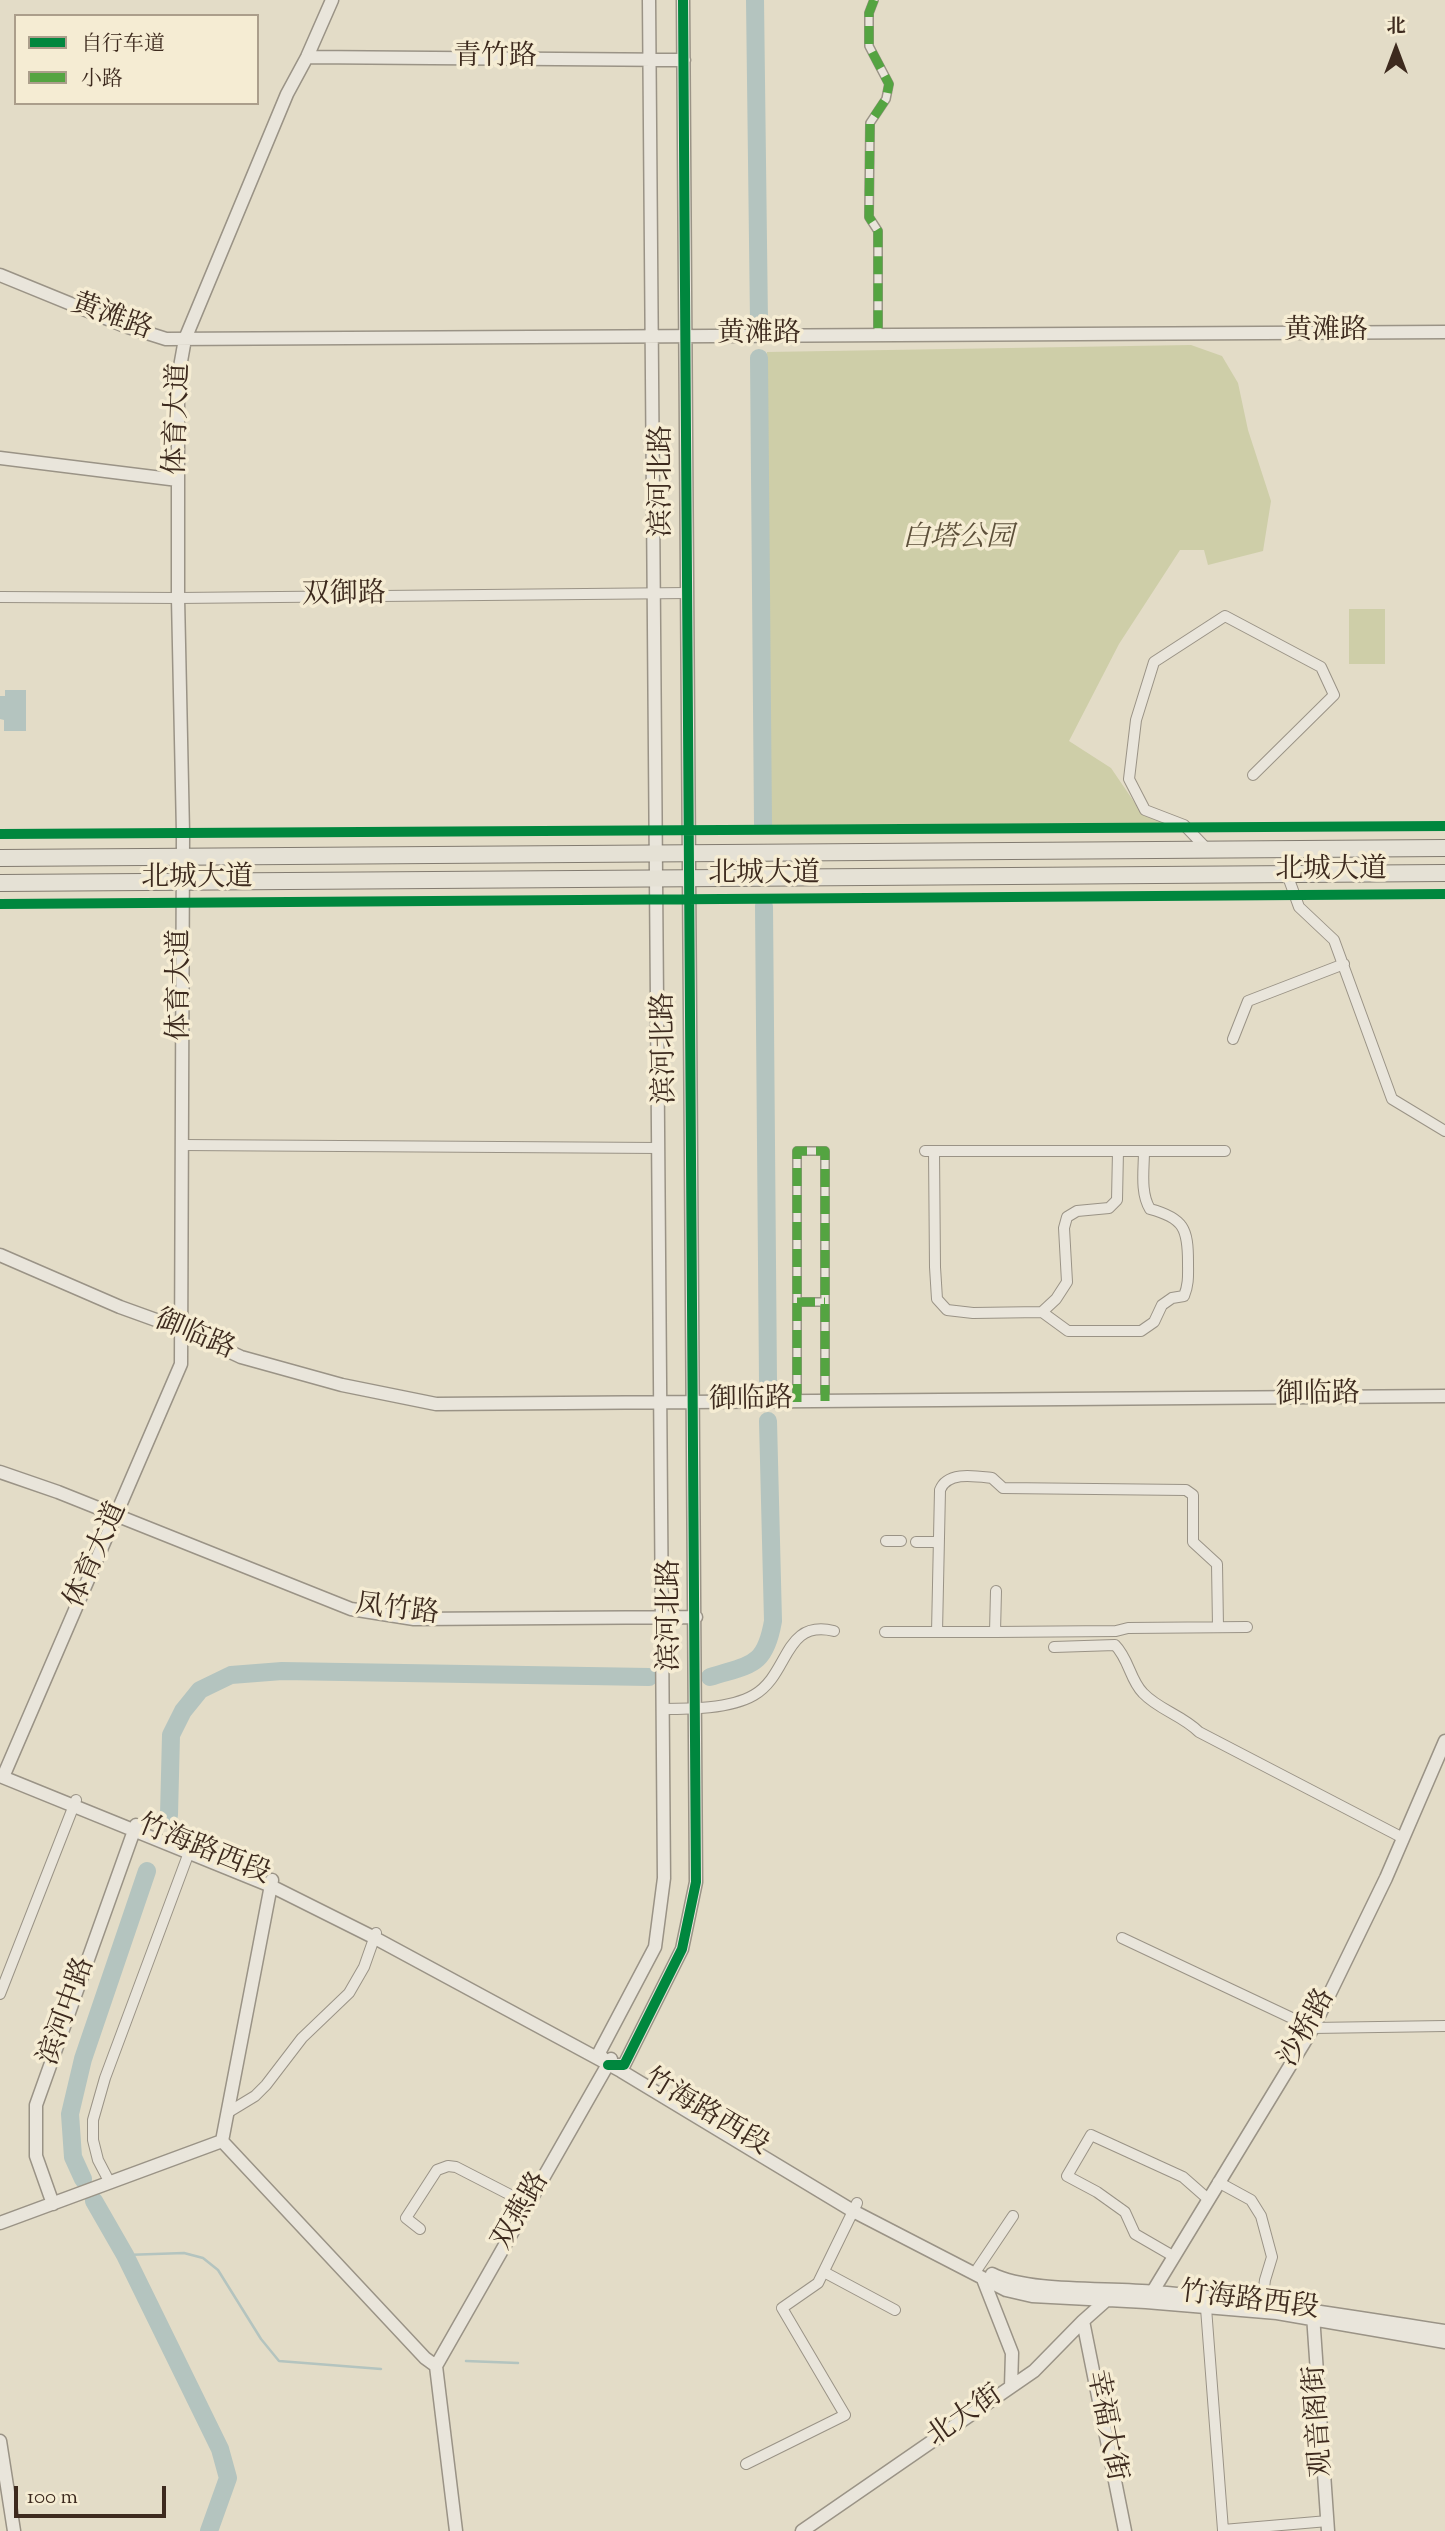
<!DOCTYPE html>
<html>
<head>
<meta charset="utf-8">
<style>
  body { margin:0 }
  #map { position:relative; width:1445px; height:2531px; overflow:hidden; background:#e3dcc7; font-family:"Sorts Mill Goudy","Noto Serif SC",serif }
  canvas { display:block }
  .legend { position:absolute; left:14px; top:14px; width:245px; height:91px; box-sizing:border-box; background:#f5ecd3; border:2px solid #ab9e8b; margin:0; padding:9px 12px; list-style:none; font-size:21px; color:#3d2a1e }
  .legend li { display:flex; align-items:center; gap:14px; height:35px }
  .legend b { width:35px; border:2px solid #ab9e8b }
  .north { position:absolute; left:1361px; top:14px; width:70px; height:70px; -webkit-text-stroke:5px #f5ecd3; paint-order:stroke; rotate:0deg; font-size:19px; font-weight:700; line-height:28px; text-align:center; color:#3d2a1e }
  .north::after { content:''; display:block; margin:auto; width:24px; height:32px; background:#3d2a1e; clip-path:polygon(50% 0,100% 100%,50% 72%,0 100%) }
  .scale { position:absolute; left:14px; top:2486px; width:152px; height:32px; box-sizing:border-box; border:4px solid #3d2a1e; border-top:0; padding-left:9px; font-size:21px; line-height:24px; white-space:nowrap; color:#3d2a1e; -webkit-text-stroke:5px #f5ecd3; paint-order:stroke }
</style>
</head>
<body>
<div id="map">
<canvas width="1445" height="2531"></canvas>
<ul class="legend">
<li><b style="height:9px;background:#00873e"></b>自行车道</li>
<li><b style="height:9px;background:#54a441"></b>小路</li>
</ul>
<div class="north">北</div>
<div class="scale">100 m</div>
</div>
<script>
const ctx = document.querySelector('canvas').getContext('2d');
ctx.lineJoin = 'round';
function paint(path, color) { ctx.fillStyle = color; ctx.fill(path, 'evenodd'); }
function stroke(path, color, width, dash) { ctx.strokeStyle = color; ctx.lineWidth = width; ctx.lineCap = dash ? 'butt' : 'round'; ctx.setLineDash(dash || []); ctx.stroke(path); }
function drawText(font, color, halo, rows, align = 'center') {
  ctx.font = font + ' "Sorts Mill Goudy","Noto Serif SC",serif'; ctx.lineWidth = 7; ctx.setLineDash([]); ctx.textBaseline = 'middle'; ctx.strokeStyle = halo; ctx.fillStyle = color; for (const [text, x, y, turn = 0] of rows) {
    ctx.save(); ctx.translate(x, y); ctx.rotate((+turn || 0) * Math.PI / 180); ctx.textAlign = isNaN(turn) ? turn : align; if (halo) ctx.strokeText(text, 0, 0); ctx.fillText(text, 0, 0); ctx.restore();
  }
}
const green = new Path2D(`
  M 1191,345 L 1222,356 L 1238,383 L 1248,430 L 1271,501 L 1263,551 L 1208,565 L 1204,550 L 1180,550 L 1119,644 L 1069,741 L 1111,768 L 1139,809 L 1171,823 L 769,825 L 767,352 Z
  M 1349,609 L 1385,609 L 1385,664 L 1349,664 Z`);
const water = new Path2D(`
  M 5,690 L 26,690 L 26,731 L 4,731 L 4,720 L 0,719 L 0,696 L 5,696 Z`);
const stream = new Path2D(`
  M 125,2255 L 184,2253 L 203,2258 L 218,2270 L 261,2339 L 279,2361 L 381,2369
  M 466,2361 L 518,2363`);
const river = new Path2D(`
  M 755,0 L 759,322
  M 759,358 L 763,824
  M 764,906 L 768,1381
  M 710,1677 C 751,1664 765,1667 773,1621 L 768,1421
  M 169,1815 L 171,1735 L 183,1711 L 200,1690 L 231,1675 L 282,1671 L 649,1677
  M 83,2179 L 73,2157 L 70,2114 L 83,2059 L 147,1871
  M 94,2201 L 125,2255 L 220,2449 L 228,2478 L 209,2531`);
const pedestrian = new Path2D(`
  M 874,0 L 869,13 L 869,46 L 889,84 L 886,99 L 870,123 L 869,217 L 878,231 L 878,335
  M 797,1302 L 825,1302
  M 797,1402 L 797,1151 L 825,1151 L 825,1401`);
const minor = new Path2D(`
  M 0,597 L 178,598 L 687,593
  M 1207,849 L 1184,825 L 1145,810 L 1129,779 L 1136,720 L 1154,662 L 1225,616 L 1321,667 L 1334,695 L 1253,775
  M 1287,874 L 1299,907 L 1334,940 L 1392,1099 L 1445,1131
  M 1233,1039 L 1248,1001 L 1344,964
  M 183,1145 L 659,1148
  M 925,1151 L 1225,1151
  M 934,1151 L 935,1267 L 937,1299 L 947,1310 L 973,1313 L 1042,1312 L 1068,1331 L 1141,1331 L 1154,1322 L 1162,1305 L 1172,1298 L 1184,1296 C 1189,1284 1188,1274 1188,1262 C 1188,1229 1184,1218 1150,1209 C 1140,1193 1144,1169 1144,1151
  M 1042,1312 L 1056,1299 L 1067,1282 L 1064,1228 L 1067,1217 L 1077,1211 L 1109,1208 L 1117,1200 L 1118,1151
  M 886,1541 L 901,1541
  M 916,1542 L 938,1542
  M 996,1591 L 995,1632 L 937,1632 L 940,1490 C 947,1471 975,1476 992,1478 L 1003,1488 L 1186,1490 L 1193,1495 L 1193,1542 L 1217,1564 L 1218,1627
  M 885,1632 L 937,1632
  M 995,1632 L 1116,1631 L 1128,1628 L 1247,1627
  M 1054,1647 L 1115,1645 C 1129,1659 1130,1680 1143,1693 C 1159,1710 1182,1715 1199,1732 L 1403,1838
  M 663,1709 C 689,1709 730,1709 754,1695 C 790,1674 783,1619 834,1631
  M 1122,1938 L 1313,2028 L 1445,2026
  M 0,1994 L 76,1800
  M 227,2113 L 255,2096 L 266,2085 L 302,2038 L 349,1993 L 364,1967 L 376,1933
  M 1218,2182 L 1251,2200 L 1261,2216 L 1272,2257 L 1265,2280 L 1262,2303
  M 110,2183 L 98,2160 L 93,2140 L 93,2120 L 105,2078 L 191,1847
  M 420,2229 L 406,2218 L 437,2170 L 448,2166 L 456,2167 L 528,2204
  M 1173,2256 L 1135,2234 L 1125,2212 L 1097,2192 L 1067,2176 L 1091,2135 L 1183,2177 L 1208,2199
  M 978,2268 L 1013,2216
  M 824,2272 L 895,2310
  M 1206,2308 L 1223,2530 L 1328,2521
  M 746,2464 L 845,2415 L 782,2308 L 818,2283 L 857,2203`);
const tertiary = new Path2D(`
  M 307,57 L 684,60
  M 0,275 L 125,326 L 166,339 L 1445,332
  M 0,458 L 178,480
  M 0,1255 L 120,1307 L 181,1329 L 241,1357 L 342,1385 L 436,1404 L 1445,1396
  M 0,1472 L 58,1492 L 351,1609 L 414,1619 L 696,1617
  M 0,1776 L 271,1886 L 373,1937 L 621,2071 L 853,2211 L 1006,2290 L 1032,2296 L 1146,2302 L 1277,2313 L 1445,2342
  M 3,1777 L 181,1364 L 183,833 L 178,598 L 178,378 L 185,339 L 287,94 L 307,57 L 332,0
  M 608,2065 L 624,2065 L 682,1949 L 696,1882 L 683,0
  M 608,2065 L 599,2053 L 655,1947 L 664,1878 L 649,0
  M 222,2141 L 425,2358 L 436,2366
  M 222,2141 L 272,1880
  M 53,2204 L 36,2156 L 36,2105 L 136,1825
  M 0,2223 L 222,2141
  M 992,2274 C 1030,2293 1110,2287 1155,2292 C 1252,2300 1348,2316 1445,2331
  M 983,2279 L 1012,2353 L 1011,2387
  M 1150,2296 L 1313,2028 L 1386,1878 L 1445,1741
  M 1313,2315 L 1328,2531
  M 1083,2321 L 1125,2531
  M 0,2441 L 14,2531
  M 456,2531 L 436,2366 L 611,2059
  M 802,2531 L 1034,2371 L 1083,2321 L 1110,2297`);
const trunk = new Path2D(`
  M 0,858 L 1445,848
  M 0,883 L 1445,873`);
const quiet = new Path2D(`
  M 874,0 L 869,13 L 869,46 L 889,84 L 886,99 L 870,123 L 869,217 L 878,231 L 878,335
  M 797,1302 L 825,1302
  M 797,1402 L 797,1151 L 825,1151 L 825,1401`);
const cycleway = new Path2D(`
  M 0,834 L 1445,826
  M 0,904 L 1445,894
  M 608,2065 L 624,2065 L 682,1949 L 696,1882 L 683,0`);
const streetNames = [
  ["青竹路",495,59],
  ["黄滩路",111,319,20],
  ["黄滩路",1326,333],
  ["黄滩路",759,336],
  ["体育大道",180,419,-88],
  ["滨河北路",664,481,-90],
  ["双御路",344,597,-1],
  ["北城大道",1331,872],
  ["北城大道",764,876],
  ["北城大道",197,880],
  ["体育大道",182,985,-90],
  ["滨河北路",667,1048,-91],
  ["御临路",194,1337,23],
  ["御临路",1318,1397,-1],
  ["御临路",751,1402,-1],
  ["体育大道",98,1556,-66],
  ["凤竹路",397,1612,7],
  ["滨河北路",672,1615,-90],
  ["竹海路西段",203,1852,22],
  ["滨河中路",69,2012,-70],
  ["沙桥路",1309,2029,-61],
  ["竹海路西段",705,2114,31],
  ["双燕路",523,2212,-60],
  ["竹海路西段",1249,2303,7],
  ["北大街",966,2418,-35],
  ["观音阁街",1321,2421,-94],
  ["幸福大街",1104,2426,79]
];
const parkNames = [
  ["白塔公园",958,540]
];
paint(green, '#cecea8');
paint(water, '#b4c4bf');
stroke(stream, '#b4c4bf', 2.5);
stroke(river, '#b4c4bf', 18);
stroke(pedestrian, '#9a9386', 10);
stroke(minor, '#9a9386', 12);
stroke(tertiary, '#9a9386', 15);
stroke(trunk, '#827b70', 18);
stroke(pedestrian, '#e9e5db', 7);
stroke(minor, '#e9e5db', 10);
stroke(tertiary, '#e9e5db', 12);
stroke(trunk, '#e5e1d5', 16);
stroke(quiet, '#54a441', 9, [18, 9]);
stroke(cycleway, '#00873e', 10);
drawText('28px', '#3d2a1e', '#f5ecd3', streetNames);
drawText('italic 28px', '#5d503a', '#f5ecd3', parkNames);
</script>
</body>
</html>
